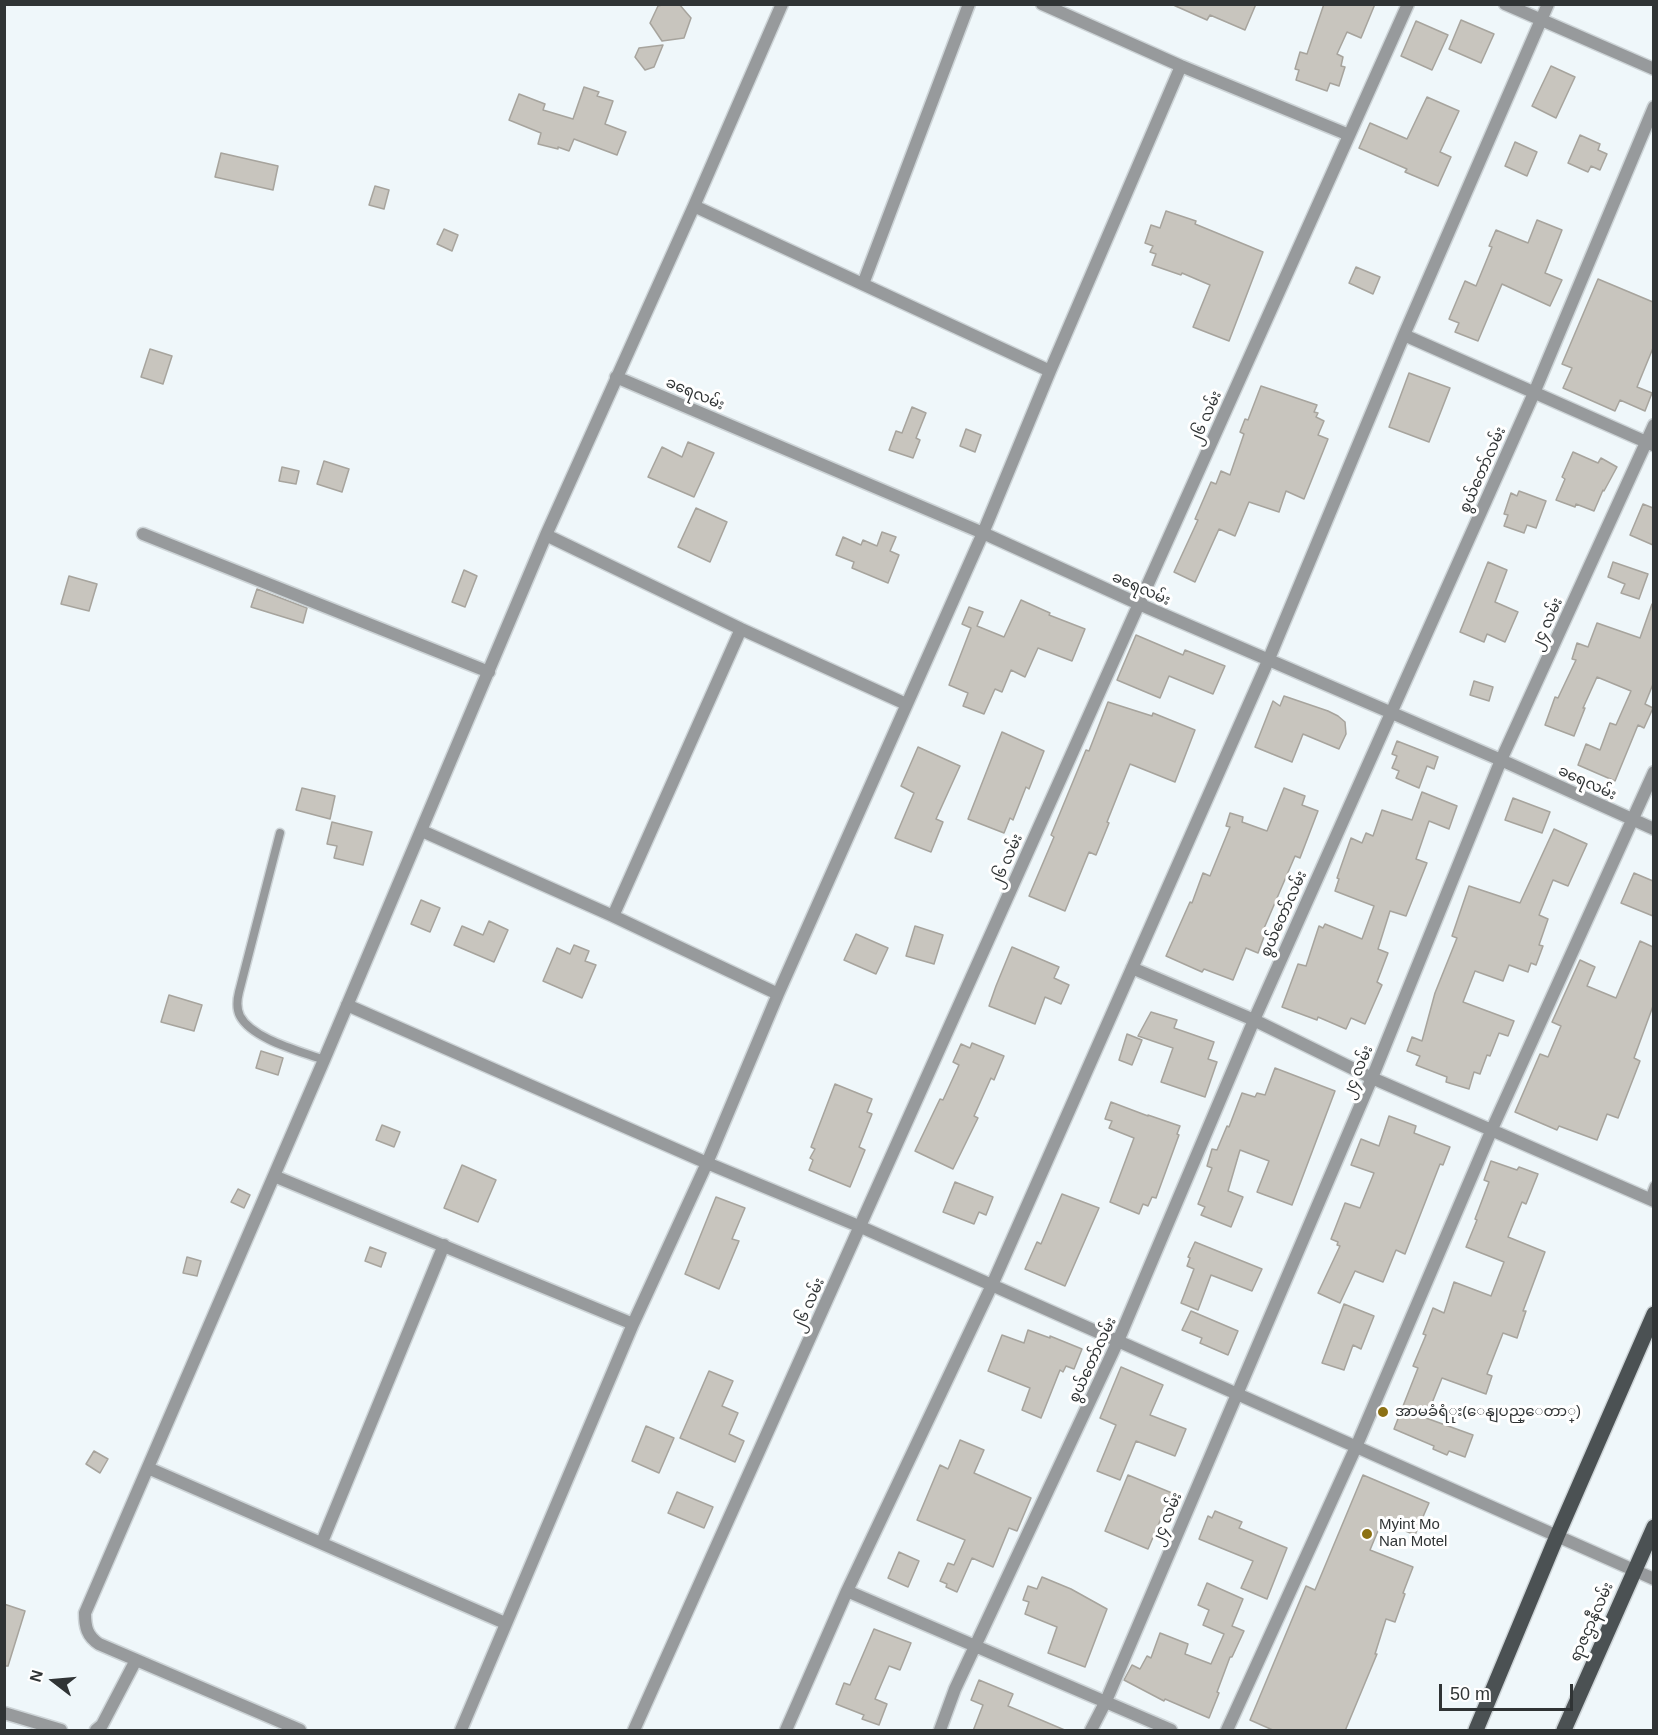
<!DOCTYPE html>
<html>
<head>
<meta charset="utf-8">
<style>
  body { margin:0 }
  #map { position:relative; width:1658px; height:1735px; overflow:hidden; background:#eff7fa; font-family:Helvetica,sans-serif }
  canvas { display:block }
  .frame { position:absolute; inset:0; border:6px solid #303435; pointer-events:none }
  .north { position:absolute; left:24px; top:1651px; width:60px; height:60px; -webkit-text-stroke:4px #fff; paint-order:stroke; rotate:286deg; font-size:16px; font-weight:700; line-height:24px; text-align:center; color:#303435 }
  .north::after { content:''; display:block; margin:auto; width:21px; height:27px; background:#303435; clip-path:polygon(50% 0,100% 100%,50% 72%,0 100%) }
  .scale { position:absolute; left:1439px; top:1684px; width:134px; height:27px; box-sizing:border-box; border:3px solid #303435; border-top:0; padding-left:8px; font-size:18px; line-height:21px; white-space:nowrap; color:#303435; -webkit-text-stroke:4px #fff; paint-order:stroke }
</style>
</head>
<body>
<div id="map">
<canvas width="1658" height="1735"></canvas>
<div class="frame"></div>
<div class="north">N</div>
<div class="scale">50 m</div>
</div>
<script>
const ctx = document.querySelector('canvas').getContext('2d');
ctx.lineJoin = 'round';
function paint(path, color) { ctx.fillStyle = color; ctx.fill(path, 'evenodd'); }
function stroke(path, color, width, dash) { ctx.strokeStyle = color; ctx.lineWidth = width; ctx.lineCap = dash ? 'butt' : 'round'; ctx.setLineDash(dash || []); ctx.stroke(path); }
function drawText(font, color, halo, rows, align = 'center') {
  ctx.font = font + ' Helvetica,"Noto Sans Myanmar",sans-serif'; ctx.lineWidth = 6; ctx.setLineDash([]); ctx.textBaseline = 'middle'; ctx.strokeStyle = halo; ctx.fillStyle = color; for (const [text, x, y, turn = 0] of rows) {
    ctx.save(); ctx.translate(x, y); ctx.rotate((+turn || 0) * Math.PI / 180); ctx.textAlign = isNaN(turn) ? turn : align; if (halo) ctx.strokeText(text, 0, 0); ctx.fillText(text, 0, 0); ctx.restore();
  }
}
const building = new Path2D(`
  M 666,4 L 679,4 L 691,18 L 684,38 L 662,41 L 650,23 L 658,6 Z
  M 1171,4 L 1256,4 L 1245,30 L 1210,15 L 1207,20 Z
  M 1324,4 L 1375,4 L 1361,38 L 1347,32 L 1337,54 L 1343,57 L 1341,66 L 1345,67 L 1339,86 L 1330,83 L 1327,91 L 1296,80 L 1299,70 L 1295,69 L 1300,52 L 1307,54 Z
  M 1461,20 L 1494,34 L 1481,63 L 1449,49 Z
  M 1416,21 L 1448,35 L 1432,70 L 1401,56 Z
  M 663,45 L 654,67 L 645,70 L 635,57 L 639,48 Z
  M 1551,66 L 1575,77 L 1556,118 L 1532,106 Z
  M 584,87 L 599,92 L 597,96 L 613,101 L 605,124 L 626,132 L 617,155 L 574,139 L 569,151 L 558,147 L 558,149 L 538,144 L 541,133 L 509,120 L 519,94 L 545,104 L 543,110 L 573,119 Z
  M 1427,97 L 1459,111 L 1440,152 L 1451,157 L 1438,186 L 1405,172 L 1407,169 L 1359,148 L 1370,123 L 1407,139 Z
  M 1580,135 L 1600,144 L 1598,150 L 1607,154 L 1600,170 L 1591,166 L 1588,172 L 1568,163 Z
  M 1515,142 L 1537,152 L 1527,176 L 1505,166 Z
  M 221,153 L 278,166 L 273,190 L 215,177 Z
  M 375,186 L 389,190 L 384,209 L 369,205 Z
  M 1166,211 L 1196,221 L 1195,224 L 1263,252 L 1229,341 L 1193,327 L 1210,285 L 1182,273 L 1181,275 L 1152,265 L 1156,254 L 1150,252 L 1153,246 L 1145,243 L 1151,225 L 1160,228 Z
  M 1537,220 L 1562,230 L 1545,273 L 1562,280 L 1550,306 L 1502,284 L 1478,341 L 1455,332 L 1459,323 L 1449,319 L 1465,281 L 1476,286 L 1492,247 L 1489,246 L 1496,230 L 1528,243 Z
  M 444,229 L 458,235 L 452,251 L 437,244 Z
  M 1356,267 L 1380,277 L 1373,294 L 1349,283 Z
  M 1598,279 L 1653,302 L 1653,348 L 1637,387 L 1652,393 L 1645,411 L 1620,400 L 1615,411 L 1563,388 L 1572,368 L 1562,364 Z
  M 150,349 L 172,356 L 163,384 L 141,377 Z
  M 1409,373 L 1450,388 L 1429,442 L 1389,427 Z
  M 1261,386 L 1317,405 L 1314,412 L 1318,413 L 1316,417 L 1324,421 L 1318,435 L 1328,439 L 1304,499 L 1286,491 L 1279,512 L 1249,502 L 1235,536 L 1219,529 L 1195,582 L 1174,572 L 1198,520 L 1195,519 L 1211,482 L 1216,484 L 1221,471 L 1230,475 L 1244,434 L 1240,432 L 1245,419 L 1248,420 Z
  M 912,407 L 926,413 L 916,438 L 920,440 L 913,458 L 889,450 L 896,431 L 902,433 Z
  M 966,429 L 981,435 L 975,452 L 960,446 Z
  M 688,442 L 714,453 L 694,497 L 648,477 L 662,447 L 682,457 Z
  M 1573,452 L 1598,463 L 1601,458 L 1617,467 L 1604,491 L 1603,490 L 1594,511 L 1576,504 L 1575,507 L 1556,500 L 1565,479 L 1562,477 Z
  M 324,461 L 349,469 L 342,492 L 317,484 Z
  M 282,467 L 299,471 L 296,484 L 279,481 Z
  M 1519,491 L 1546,501 L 1536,528 L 1527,525 L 1524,533 L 1504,526 L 1508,515 L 1504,514 L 1511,493 L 1517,496 Z
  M 1643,504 L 1653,508 L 1653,545 L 1630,535 Z
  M 696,508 L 727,522 L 710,562 L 678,547 Z
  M 882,532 L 896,537 L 890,551 L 899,555 L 888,583 L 852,568 L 854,562 L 836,555 L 843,537 L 861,545 L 863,540 L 877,546 Z
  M 1488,562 L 1507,570 L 1495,602 L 1518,612 L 1505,642 L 1487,634 L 1484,642 L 1460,632 Z
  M 1613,562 L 1648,574 L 1639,599 L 1621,593 L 1625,584 L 1608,577 Z
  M 464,570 L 477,576 L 465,607 L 452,602 Z
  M 69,576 L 97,584 L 89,611 L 61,604 Z
  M 257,589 L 307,608 L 303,623 L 251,607 Z
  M 1021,600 L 1050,613 L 1049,615 L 1085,629 L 1072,661 L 1038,648 L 1025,677 L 1011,670 L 1002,692 L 995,689 L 984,714 L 963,706 L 968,693 L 949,685 L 971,628 L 962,624 L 969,607 L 983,612 L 977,626 L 1004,637 Z
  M 1652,604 L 1653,604 L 1653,684 L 1645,704 L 1653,708 L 1644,728 L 1638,725 L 1615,781 L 1578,765 L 1586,744 L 1600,750 L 1610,723 L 1616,725 L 1631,691 L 1597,677 L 1583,708 L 1585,708 L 1574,736 L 1545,725 L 1555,697 L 1558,698 L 1576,660 L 1572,659 L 1577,643 L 1588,647 L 1597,623 L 1640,638 Z
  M 1136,635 L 1183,655 L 1185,650 L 1225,666 L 1213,694 L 1169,676 L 1160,698 L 1117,680 Z
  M 1474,681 L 1493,687 L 1489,701 L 1470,695 Z
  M 1284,696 L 1328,711 L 1338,716 L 1345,722 L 1346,734 L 1339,749 L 1303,734 L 1292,762 L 1255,747 L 1273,701 L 1280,706 Z
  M 1108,702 L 1152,716 L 1153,713 L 1195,730 L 1175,782 L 1130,764 L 1107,822 L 1109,823 L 1096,855 L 1089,852 L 1065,911 L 1029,896 L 1054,837 L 1051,835 L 1086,750 L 1089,751 Z
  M 1002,732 L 1044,751 L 1029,789 L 1026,787 L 1013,820 L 1010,818 L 1004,833 L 968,819 Z
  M 1397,741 L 1438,757 L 1434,769 L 1427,766 L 1419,788 L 1396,778 L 1399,771 L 1392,768 L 1397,756 L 1392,754 Z
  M 918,747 L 960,766 L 936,819 L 943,822 L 931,852 L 895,838 L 914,793 L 901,786 Z
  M 302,788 L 335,796 L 330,819 L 296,810 Z
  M 1284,788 L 1305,796 L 1302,805 L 1318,811 L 1300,858 L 1295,856 L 1262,933 L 1265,934 L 1258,953 L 1246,948 L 1233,980 L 1204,969 L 1202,972 L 1166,956 L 1190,902 L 1192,903 L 1203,873 L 1210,876 L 1230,827 L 1226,826 L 1230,813 L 1243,817 L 1242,822 L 1267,831 Z
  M 1422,792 L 1457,806 L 1449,829 L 1429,821 L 1416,859 L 1427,863 L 1406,916 L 1390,911 L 1378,949 L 1388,953 L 1377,982 L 1382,985 L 1365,1024 L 1351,1018 L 1346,1029 L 1318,1017 L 1317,1020 L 1282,1007 L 1298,964 L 1306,966 L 1319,926 L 1323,928 L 1325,924 L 1362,939 L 1374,906 L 1335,891 L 1339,879 L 1337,878 L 1351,838 L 1362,843 L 1366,833 L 1373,836 L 1382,810 L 1412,820 Z
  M 1513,798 L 1550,812 L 1542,833 L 1505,820 Z
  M 332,822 L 372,832 L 363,865 L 334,858 L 337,846 L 327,844 Z
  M 1554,829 L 1587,844 L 1568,886 L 1553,880 L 1539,915 L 1548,919 L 1539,945 L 1543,946 L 1536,965 L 1531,963 L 1528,972 L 1509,965 L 1503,981 L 1475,971 L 1463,1002 L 1514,1021 L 1508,1036 L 1499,1033 L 1490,1056 L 1487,1055 L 1480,1074 L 1474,1072 L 1469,1089 L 1446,1082 L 1447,1077 L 1416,1065 L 1420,1056 L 1407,1051 L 1412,1037 L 1422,1041 L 1435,993 L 1457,938 L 1452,936 L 1469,886 L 1520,903 Z
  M 1634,873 L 1653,881 L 1653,916 L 1621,903 Z
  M 421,900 L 440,908 L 430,932 L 411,924 Z
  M 489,921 L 508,930 L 494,962 L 454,945 L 462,926 L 483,935 Z
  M 915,926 L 943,935 L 934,964 L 906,956 Z
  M 856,934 L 888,948 L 876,974 L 844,960 Z
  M 1640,941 L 1653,947 L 1653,1006 L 1634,1058 L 1640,1061 L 1618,1118 L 1607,1114 L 1597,1140 L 1559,1126 L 1557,1130 L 1515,1112 L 1540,1054 L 1548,1057 L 1561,1026 L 1552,1022 L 1580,960 L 1595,967 L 1587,986 L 1616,998 Z
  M 574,945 L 589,951 L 585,961 L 596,965 L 582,998 L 543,981 L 557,948 L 570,954 Z
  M 1012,947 L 1059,967 L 1054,978 L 1069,985 L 1061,1004 L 1045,997 L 1035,1024 L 989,1006 L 996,986 Z
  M 169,995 L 202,1005 L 194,1031 L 161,1022 Z
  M 1151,1012 L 1177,1020 L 1174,1028 L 1214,1042 L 1208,1059 L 1217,1062 L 1205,1097 L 1161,1082 L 1173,1048 L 1138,1036 Z
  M 1127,1034 L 1142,1040 L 1132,1065 L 1119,1060 Z
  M 972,1043 L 1004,1056 L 994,1080 L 991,1078 L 974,1116 L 978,1118 L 953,1169 L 915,1151 L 940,1099 L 943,1100 L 959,1065 L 953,1062 L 961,1044 L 970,1048 Z
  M 261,1051 L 283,1058 L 278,1075 L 256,1068 Z
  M 1275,1068 L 1335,1091 L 1292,1205 L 1257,1192 L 1269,1161 L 1240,1150 L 1228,1191 L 1243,1197 L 1231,1227 L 1201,1215 L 1205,1207 L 1198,1204 L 1212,1168 L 1207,1166 L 1212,1149 L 1217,1150 L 1227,1126 L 1229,1127 L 1242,1093 L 1255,1097 L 1257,1093 L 1265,1095 Z
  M 835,1084 L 872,1099 L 867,1112 L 872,1114 L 859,1147 L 865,1150 L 850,1187 L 809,1170 L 813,1160 L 810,1158 L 815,1149 L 811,1147 Z
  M 1111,1102 L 1148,1116 L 1148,1115 L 1180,1126 L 1177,1134 L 1179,1135 L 1156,1198 L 1152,1197 L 1148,1206 L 1143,1204 L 1139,1214 L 1110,1202 L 1134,1138 L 1109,1128 L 1112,1121 L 1105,1119 Z
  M 1389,1116 L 1416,1126 L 1414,1133 L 1450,1147 L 1443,1165 L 1440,1164 L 1405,1254 L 1396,1250 L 1383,1282 L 1355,1271 L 1340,1303 L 1318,1293 L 1340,1246 L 1337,1245 L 1338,1242 L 1331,1239 L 1345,1203 L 1360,1208 L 1374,1173 L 1351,1165 L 1361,1139 L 1379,1146 Z
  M 382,1125 L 400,1132 L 394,1147 L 376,1140 Z
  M 1491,1161 L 1517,1170 L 1519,1167 L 1538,1174 L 1526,1204 L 1522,1202 L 1508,1237 L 1545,1252 L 1523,1311 L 1526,1311 L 1517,1338 L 1503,1333 L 1487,1374 L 1492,1376 L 1486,1394 L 1442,1378 L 1426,1418 L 1473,1435 L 1465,1457 L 1449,1451 L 1447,1455 L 1433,1449 L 1434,1446 L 1394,1429 L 1418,1368 L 1413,1366 L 1426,1335 L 1423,1334 L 1433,1308 L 1444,1313 L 1454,1282 L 1491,1296 L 1504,1262 L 1466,1247 L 1477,1220 L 1475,1219 L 1489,1182 L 1484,1180 Z
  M 462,1165 L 496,1180 L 478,1222 L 444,1208 Z
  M 955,1182 L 993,1197 L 986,1215 L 979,1212 L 974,1224 L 943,1212 Z
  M 238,1189 L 250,1195 L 244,1208 L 231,1202 Z
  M 1062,1194 L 1099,1208 L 1065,1286 L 1025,1269 L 1037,1242 L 1041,1244 Z
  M 716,1197 L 745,1208 L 732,1239 L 739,1241 L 719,1289 L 685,1274 Z
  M 1195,1242 L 1262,1269 L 1252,1291 L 1211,1275 L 1198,1310 L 1181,1303 L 1194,1269 L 1187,1266 L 1190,1258 L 1188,1257 Z
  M 370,1247 L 386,1253 L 381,1267 L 365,1261 Z
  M 187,1257 L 201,1261 L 197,1276 L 183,1273 Z
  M 1344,1304 L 1374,1316 L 1361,1349 L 1353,1345 L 1344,1370 L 1322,1363 Z
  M 1191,1311 L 1238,1331 L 1228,1355 L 1200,1343 L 1202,1338 L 1182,1330 Z
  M 1028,1330 L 1050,1338 L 1050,1336 L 1082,1349 L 1074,1369 L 1066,1366 L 1063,1372 L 1060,1370 L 1041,1418 L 1022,1410 L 1030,1388 L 988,1371 L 1002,1335 L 1024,1343 Z
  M 1121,1367 L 1163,1385 L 1150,1415 L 1186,1429 L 1175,1456 L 1136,1441 L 1120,1480 L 1097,1471 L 1116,1425 L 1100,1418 Z
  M 709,1371 L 733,1381 L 722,1406 L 738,1413 L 729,1434 L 744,1441 L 735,1462 L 680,1438 Z
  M 646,1426 L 674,1438 L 659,1473 L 632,1461 Z
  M 960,1440 L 984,1450 L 974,1473 L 1031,1498 L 1017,1531 L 1009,1528 L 993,1567 L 972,1558 L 957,1592 L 946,1587 L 947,1584 L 940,1581 L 948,1563 L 954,1565 L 965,1540 L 917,1520 L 940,1465 L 948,1469 Z
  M 94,1451 L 108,1459 L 100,1473 L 86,1464 Z
  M 1128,1475 L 1172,1493 L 1148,1549 L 1105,1531 Z
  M 1363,1475 L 1429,1503 L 1415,1535 L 1382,1521 L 1370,1550 L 1413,1567 L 1403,1593 L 1405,1594 L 1395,1622 L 1386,1619 L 1375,1654 L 1377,1654 L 1345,1731 L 1275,1731 L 1250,1720 L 1306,1586 L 1315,1590 Z
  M 677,1492 L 713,1507 L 704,1528 L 668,1513 Z
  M 1215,1511 L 1242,1522 L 1239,1528 L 1287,1548 L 1267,1599 L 1241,1588 L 1253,1561 L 1199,1539 L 1208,1516 L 1212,1518 Z
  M 899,1552 L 919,1561 L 908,1587 L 888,1578 Z
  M 1042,1577 L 1071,1589 L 1107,1609 L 1085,1667 L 1048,1653 L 1057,1627 L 1025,1614 L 1029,1602 L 1023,1600 L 1028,1586 L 1037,1589 Z
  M 1207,1583 L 1243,1599 L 1232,1626 L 1244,1631 L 1232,1657 L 1230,1657 L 1217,1692 L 1219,1693 L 1209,1718 L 1165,1699 L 1164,1701 L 1124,1680 L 1132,1665 L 1140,1669 L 1147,1656 L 1151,1658 L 1160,1633 L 1188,1644 L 1185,1654 L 1211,1664 L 1224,1634 L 1203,1625 L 1209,1610 L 1198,1605 Z
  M 4,1604 L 25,1611 L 8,1666 L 4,1666 Z
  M 874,1629 L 911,1643 L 900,1670 L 889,1666 L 875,1699 L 887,1704 L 879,1725 L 862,1719 L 864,1715 L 836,1704 L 844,1683 L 850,1685 Z
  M 979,1680 L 1013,1694 L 1008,1706 L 1067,1731 L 973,1731 L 983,1705 L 971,1700 Z`);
const lane = new Path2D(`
  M 280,833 L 239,992 C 237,1000 236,1008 240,1016 C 252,1039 300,1051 324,1060
  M 1649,1199 L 1654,1186`);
const street = new Path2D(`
  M 1042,4 L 1181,66 L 1349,135
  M 1505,4 L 1654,69
  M 694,206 L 1050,371
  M 863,284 L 969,4
  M 1404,335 L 1653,445
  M 616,377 L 983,533 L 1139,604 L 1501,760 L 1654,829
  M 143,534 L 489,672
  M 546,535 L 741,629 L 906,704
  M 422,831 L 613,916 L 778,994
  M 613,916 L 741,629
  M 1132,968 L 1254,1020 L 1372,1078 L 1654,1201
  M 347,1005 L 707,1163 L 861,1227 L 1654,1579
  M 274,1176 L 633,1324
  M 148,1468 L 505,1623
  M 322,1542 L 444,1245
  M 847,1591 L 1171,1730
  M 4,1713 L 61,1730
  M 96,1730 L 102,1725 L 136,1660
  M 300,1730 L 99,1644 C 87,1636 85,1627 85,1613 L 324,1060 L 546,535 L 694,206 L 782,4
  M 461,1730 L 633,1324 L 707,1163 L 778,994 L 983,533 L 1050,371 L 1181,66
  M 634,1730 L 1408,4
  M 786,1730 L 847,1591 L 992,1285 L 1268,661 L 1404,335 L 1548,4
  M 940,1730 L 955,1689 L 1118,1341 L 1254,1020 L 1534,393 L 1654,107
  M 1091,1730 L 1106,1701 L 1372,1078 L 1501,760 L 1654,425
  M 1227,1730 L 1356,1447 L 1492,1129 L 1654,772`);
const primary = new Path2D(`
  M 1476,1730 L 1557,1536 L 1654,1314
  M 1564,1730 L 1654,1527`);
const markers = [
  [1383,1412,6,"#8c7114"],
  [1367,1534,6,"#8c7114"]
];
const streetNames = [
  ["ခရေလမ်း",695,394,23],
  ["၂၆ လမ်း",1206,418,-66],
  ["စွယ်တော်လမ်း",1483,470,-66],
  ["ခရေလမ်း",1141,589,24],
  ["၂၄ လမ်း",1547,624,-65],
  ["ခရေလမ်း",1587,783,25],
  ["၂၆ လမ်း",1007,861,-66],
  ["စွယ်တော်လမ်း",1284,914,-66],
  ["၂၄ လမ်း",1358,1072,-67],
  ["၂၆ လမ်း",809,1305,-66],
  ["စွယ်တော်လမ်း",1093,1360,-65],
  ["၂၄ လမ်း",1167,1519,-67],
  ["ရာဇဌာနီလမ်း",1592,1622,-66]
];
const poiNames = [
  ["အာမခံရံုး(ေနျပည္ေတာ္)",1395,1412],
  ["Myint Mo",1379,1525],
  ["Nan Motel",1379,1542]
];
paint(building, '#c8c5be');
stroke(building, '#a7a49d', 1.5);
stroke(lane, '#cdd4d7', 11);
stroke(street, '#cdd4d7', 15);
stroke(primary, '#cdd4d7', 18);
stroke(lane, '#979a9c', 8);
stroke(street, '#979a9c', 12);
stroke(primary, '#4b5153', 15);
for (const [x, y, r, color] of markers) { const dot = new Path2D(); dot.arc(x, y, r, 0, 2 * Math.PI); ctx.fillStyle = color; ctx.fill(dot); stroke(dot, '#fff', 2); }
drawText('15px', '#303435', '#fff', streetNames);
drawText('15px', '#303435', '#fff', poiNames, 'left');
</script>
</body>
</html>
